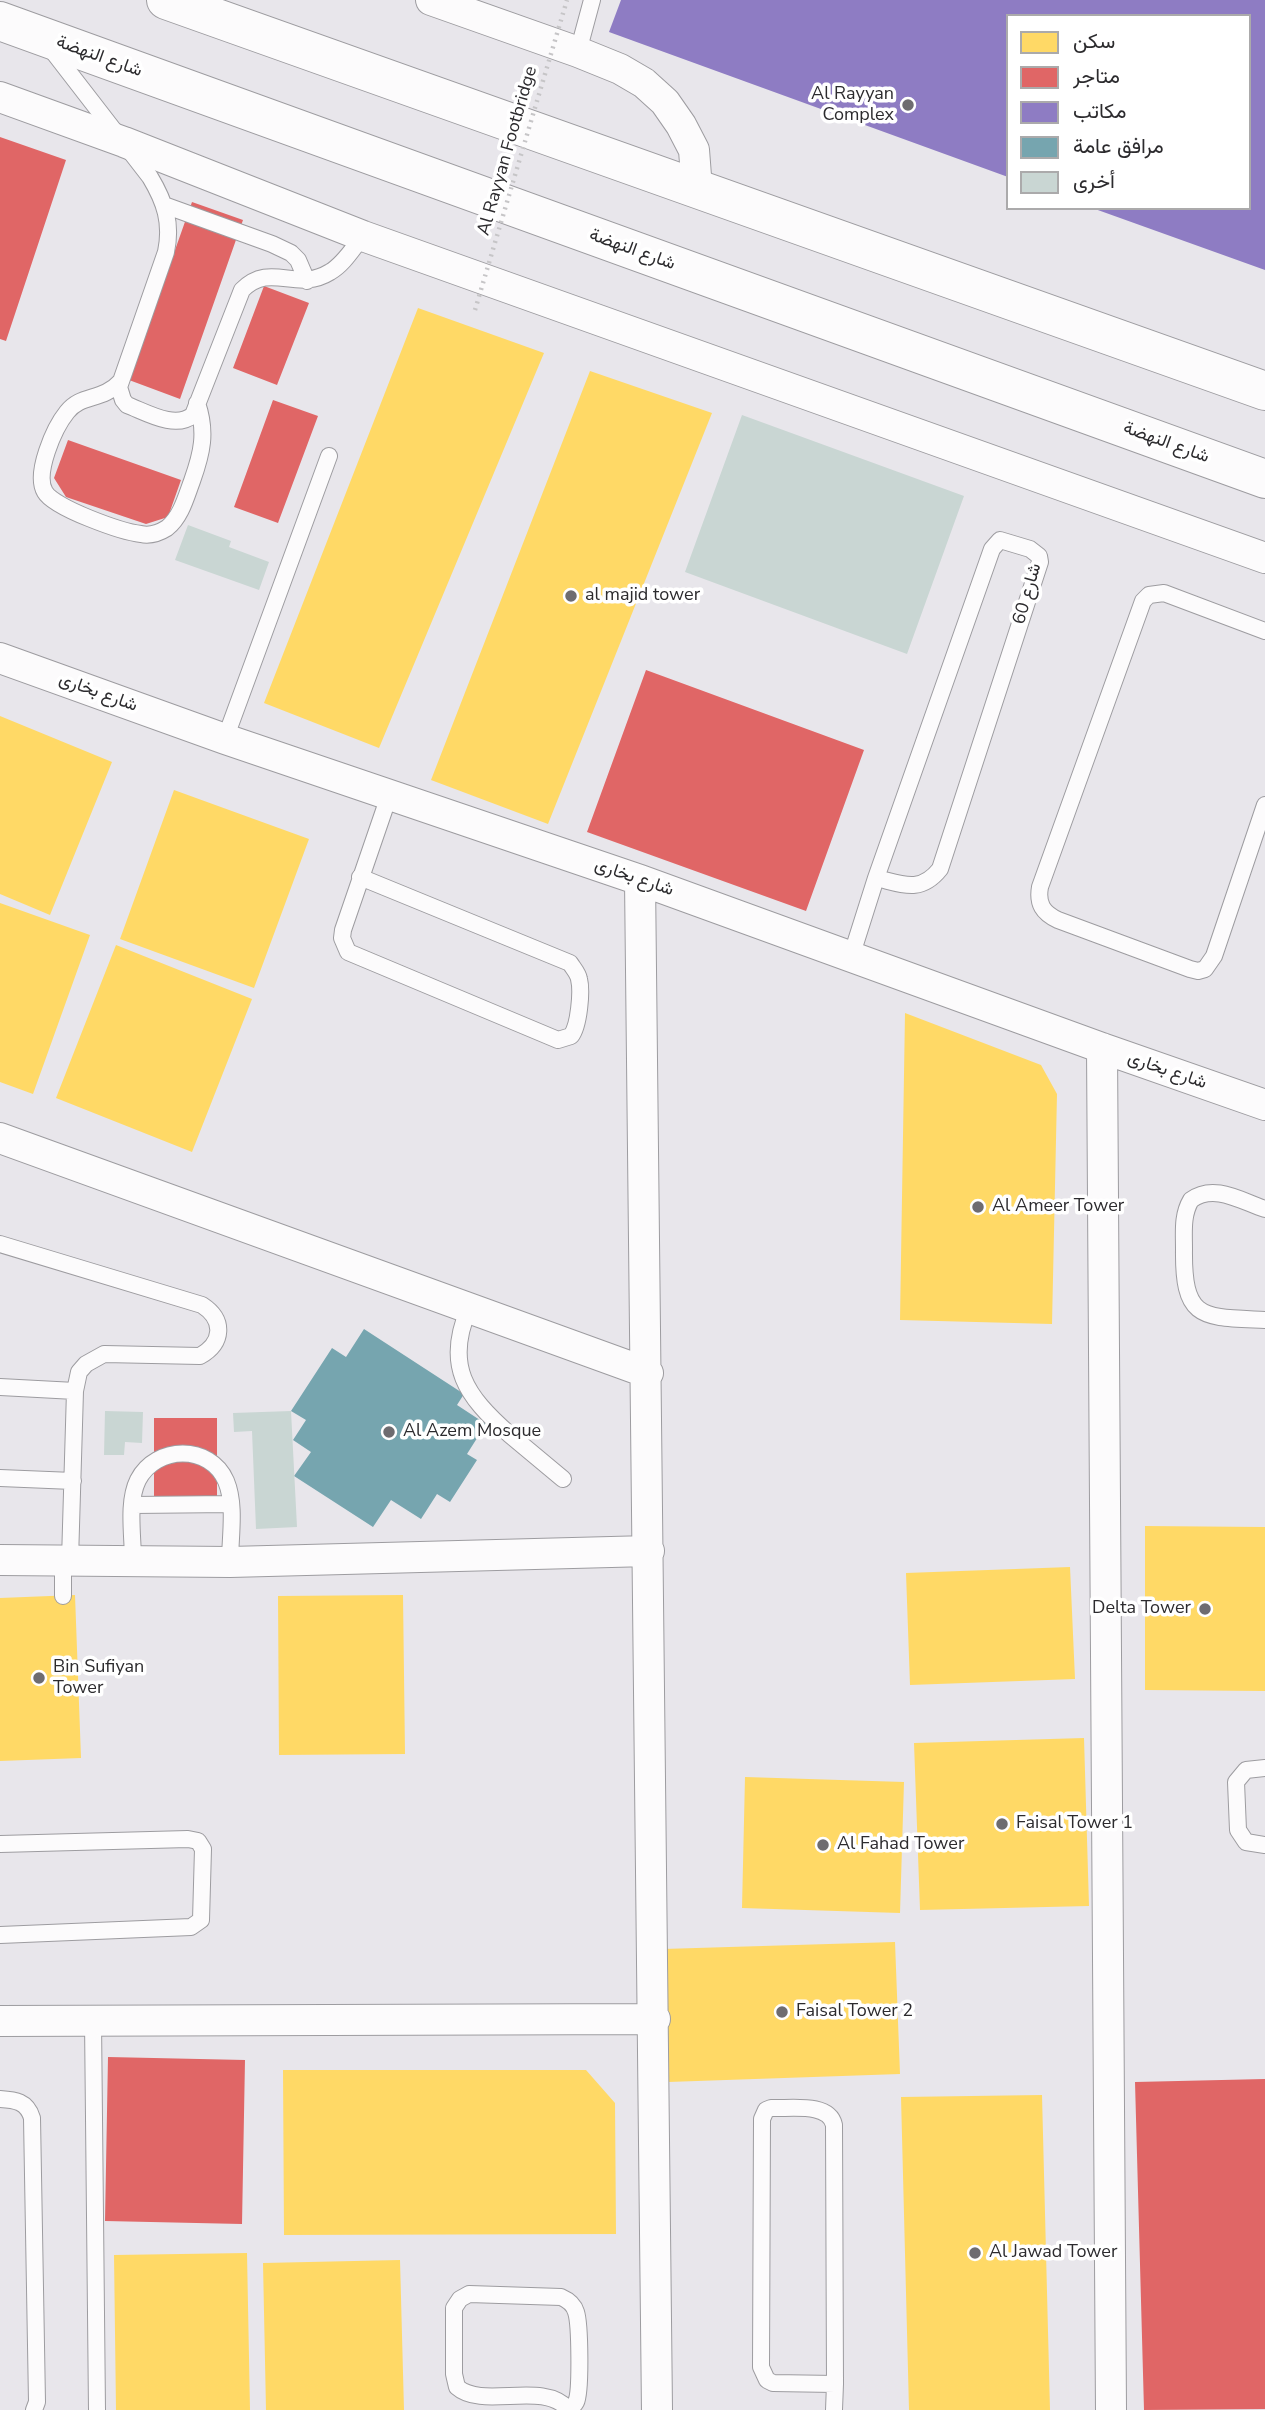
<!DOCTYPE html>
<html>
<head>
<meta charset="utf-8">
<style>
  body { margin:0 }
  #map { position:relative; width:1265px; height:2410px; overflow:hidden; background:#e8e6eb; font-family:"Nunito Sans",Vazirmatn,sans-serif }
  canvas { display:block }
  .legend { position:absolute; left:1006px; top:14px; width:245px; height:196px; box-sizing:border-box; background:#fff; border:2px solid #abaaab; margin:0; padding:9px 12px; list-style:none; font-size:21px; color:#2c2b2e }
  .legend li { display:flex; align-items:center; gap:14px; height:35px }
  .legend b { width:35px; border:2px solid #abaaab }
</style>
</head>
<body>
<div id="map">
<canvas width="1265" height="2410"></canvas>
<ul class="legend">
<li><b style="height:19px;background:#ffd966"></b>سكن</li>
<li><b style="height:19px;background:#e06666"></b>متاجر</li>
<li><b style="height:19px;background:#8e7cc3"></b>مكاتب</li>
<li><b style="height:19px;background:#76a5af"></b>مرافق عامة</li>
<li><b style="height:19px;background:#c9d6d3"></b>أخرى</li>
</ul>
</div>
<script>
const ctx = document.querySelector('canvas').getContext('2d');
ctx.lineJoin = 'round';
function paint(path, color) { ctx.fillStyle = color; ctx.fill(path, 'evenodd'); }
function stroke(path, color, width, dash) { ctx.strokeStyle = color; ctx.lineWidth = width; ctx.lineCap = dash ? 'butt' : 'round'; ctx.setLineDash(dash || []); ctx.stroke(path); }
function drawText(font, color, halo, rows, align = 'center') {
  ctx.font = font + ' "Nunito Sans",Vazirmatn,sans-serif'; ctx.lineWidth = 7; ctx.setLineDash([]); ctx.textBaseline = 'middle'; ctx.strokeStyle = halo; ctx.fillStyle = color; for (const [text, x, y, turn = 0] of rows) {
    ctx.save(); ctx.translate(x, y); ctx.rotate((+turn || 0) * Math.PI / 180); ctx.textAlign = isNaN(turn) ? turn : align; if (halo) ctx.strokeText(text, 0, 0); ctx.fillText(text, 0, 0); ctx.restore();
  }
}
const homes = new Path2D(`
  M 418,308 L 544,353 L 379,748 L 264,703 Z
  M 590,371 L 712,413 L 548,824 L 431,780 Z
  M 0,716 L 112,762 L 50,915 L 0,894 Z
  M 174,790 L 309,839 L 254,988 L 120,939 Z
  M 0,903 L 90,935 L 33,1094 L 0,1082 Z
  M 116,945 L 252,999 L 192,1152 L 56,1098 Z
  M 905,1013 L 1041,1065 L 1057,1094 L 1052,1324 L 900,1320 Z
  M 1145,1526 L 1265,1527 L 1265,1691 L 1145,1690 Z
  M 1070,1567 L 1075,1679 L 910,1685 L 906,1573 Z
  M 75,1595 L 81,1758 L 0,1761 L 0,1598 Z
  M 403,1595 L 405,1754 L 279,1755 L 278,1596 Z
  M 1084,1738 L 1089,1906 L 920,1910 L 914,1743 Z
  M 745,1777 L 904,1782 L 900,1913 L 742,1908 Z
  M 895,1942 L 900,2074 L 668,2082 L 663,1949 Z
  M 283,2070 L 586,2070 L 615,2103 L 616,2234 L 284,2235 Z
  M 1042,2095 L 1050,2410 L 909,2410 L 901,2097 Z
  M 247,2253 L 250,2410 L 116,2410 L 114,2255 Z
  M 400,2260 L 404,2410 L 266,2410 L 263,2263 Z`);
const shops = new Path2D(`
  M 0,137 L 66,160 L 6,341 L 0,339 Z
  M 192,202 L 243,220 L 180,399 L 129,380 Z
  M 264,286 L 309,303 L 277,385 L 233,368 Z
  M 273,400 L 318,416 L 278,523 L 234,507 Z
  M 68,440 L 181,480 L 168,517 L 146,524 L 66,497 L 54,478 Z
  M 646,670 L 864,750 L 806,911 L 587,832 Z
  M 154,1418 L 217,1418 L 217,1499 L 154,1498 Z
  M 108,2057 L 245,2060 L 242,2224 L 105,2221 Z
  M 1265,2079 L 1265,2409 L 1144,2410 L 1135,2082 Z`);
const offices = new Path2D(`
  M 621,0 L 1265,0 L 1265,270 L 1095,209 L 1249,208 L 1249,16 L 1008,16 L 1008,177 L 609,32 Z`);
const public = new Path2D(`
  M 364,1329 L 464,1394 L 457,1405 L 486,1424 L 467,1454 L 477,1460 L 450,1502 L 437,1494 L 421,1519 L 391,1500 L 373,1527 L 294,1476 L 311,1452 L 293,1440 L 306,1420 L 291,1411 L 332,1348 L 346,1357 Z`);
const building = new Path2D(`
  M 742,415 L 964,496 L 907,654 L 685,572 Z
  M 188,525 L 231,541 L 229,547 L 269,562 L 259,590 L 175,560 Z
  M 105,1411 L 143,1412 L 142,1443 L 125,1442 L 124,1455 L 104,1455 Z
  M 291,1411 L 297,1527 L 256,1529 L 252,1431 L 234,1432 L 233,1413 Z`);
const lane = new Path2D(`
  M 51,49 L 150,177 C 165,202 172,223 166,252 L 119,387 L 123,400 L 127,405 C 146,412 175,430 193,415 L 242,290 C 271,261 296,293 330,272 C 344,264 353,248 363,236
  M 578,52 L 592,0
  M 164,205 L 272,244 L 291,253 L 298,260 L 307,281
  M 121,381 C 102,402 82,393 67,412 C 54,428 34,474 45,492 C 54,508 122,532 141,534 C 150,536 159,533 167,528 C 181,517 186,497 192,481 C 202,453 207,432 197,403
  M 1000,540 L 1030,549 L 1039,556 L 1040,562 L 940,869 C 920,894 902,884 876,878 L 992,549 Z
  M 1265,631 L 1164,593 L 1149,595 L 1143,601 L 1040,887 C 1037,904 1043,913 1058,920 L 1190,969 L 1198,971 L 1205,969 L 1214,956 L 1265,805
  M 225,739 L 329,456
  M 360,877 L 570,963 C 573,968 578,973 579,979 C 582,991 579,1026 571,1036 L 558,1040 L 348,952 L 342,938 L 343,930 L 389,796
  M 851,957 L 876,878
  M 1265,1209 C 1241,1201 1214,1183 1191,1200 C 1182,1215 1184,1232 1184,1249 C 1183,1321 1202,1317 1265,1320
  M 0,1244 L 202,1305 C 225,1320 223,1343 200,1356 L 104,1354 L 86,1364 L 79,1372 L 75,1391 L 70,1560
  M 469,1308 C 444,1366 466,1396 509,1434 C 527,1449 545,1464 563,1479
  M 0,1387 L 75,1391
  M 0,1478 L 73,1481
  M 133,1505 L 231,1504
  M 133,1560 C 133,1536 127,1502 138,1480 C 156,1445 210,1444 226,1481 C 236,1505 230,1537 230,1562
  M 63,1561 L 63,1596
  M 1265,1768 L 1246,1770 L 1236,1782 L 1238,1830 L 1246,1842 L 1265,1845
  M 0,1844 L 188,1839 L 198,1841 L 203,1849 L 201,1920 L 191,1927 L 0,1935
  M 93,2021 L 97,2410
  M 0,2099 C 15,2100 27,2101 32,2118 L 37,2402 L 34,2410
  M 469,2294 L 561,2297 C 568,2300 574,2305 576,2312 C 580,2324 581,2392 576,2402 C 574,2406 572,2406 568,2409 C 543,2380 483,2410 457,2387 L 454,2374 L 454,2308 L 460,2299 Z
  M 834,2410 L 835,2384 L 834,2125 C 829,2102 790,2109 771,2108 L 766,2110 L 762,2119 L 761,2367 L 767,2380 L 773,2383 L 835,2384`);
const street = new Path2D(`
  M 431,0 L 578,52 L 620,69 L 644,83 L 665,102 L 681,125 L 694,150 L 697,189
  M 0,97 L 124,142 L 363,236 L 1265,558
  M 0,658 L 225,739 L 640,880 L 1102,1048 L 1265,1105
  M 640,880 L 657,2410
  M 1102,1048 L 1111,2410
  M 0,1138 L 648,1373
  M 0,1560 L 230,1562 L 649,1551
  M 0,2021 L 655,2019`);
const secondary = new Path2D(`
  M 166,0 L 1265,391
  M 0,21 L 1265,479`);
const pathBridge = new Path2D(`
  M 475,310 L 567,0`);
const markers = [
  [908,105,7,"#6e6c70"],
  [571,596,7,"#6e6c70"],
  [978,1207,7,"#6e6c70"],
  [389,1432,7,"#6e6c70"],
  [1205,1609,7,"#6e6c70"],
  [39,1678,7,"#6e6c70"],
  [1002,1824,7,"#6e6c70"],
  [823,1845,7,"#6e6c70"],
  [782,2012,7,"#6e6c70"],
  [975,2253,7,"#6e6c70"]
];
const streetNames = [
  ["شارع النهضة",99,57,20],
  ["Al Rayyan Footbridge",508,151,-74],
  ["شارع النهضة",632,250,20],
  ["شارع النهضة",1166,443,20],
  ["شارع 60",1028,594,-74],
  ["شارع بخارى",98,693,20],
  ["شارع بخارى",634,878,19],
  ["شارع بخارى",1167,1071,19]
];
const poiNames = [
  ["Al Rayyan",894,95,"right"],
  ["Complex",894,116,"right"],
  ["al majid tower",585,596],
  ["Al Ameer Tower",992,1207],
  ["Al Azem Mosque",403,1432],
  ["Delta Tower",1191,1609,"right"],
  ["Bin Sufiyan",53,1668],
  ["Tower",53,1689],
  ["Faisal Tower 1",1016,1824],
  ["Al Fahad Tower",837,1845],
  ["Faisal Tower 2",796,2012],
  ["Al Jawad Tower",989,2253]
];
paint(homes, '#ffd966');
paint(shops, '#e06666');
paint(offices, '#8e7cc3');
paint(public, '#76a5af');
paint(building, '#c9d6d3');
stroke(lane, '#9d9ca0', 18);
stroke(street, '#9d9ca0', 32);
stroke(secondary, '#9d9ca0', 40);
stroke(lane, '#fcfbfc', 16);
stroke(street, '#fcfbfc', 30);
stroke(secondary, '#fcfbfc', 38);
stroke(pathBridge, '#c6c5c7', 4.5, [2, 5]);
for (const [x, y, r, color] of markers) { const dot = new Path2D(); dot.arc(x, y, r, 0, 2 * Math.PI); ctx.fillStyle = color; ctx.fill(dot); stroke(dot, '#fff', 2.5); }
drawText('18px', '#2c2b2e', '#fff', streetNames);
drawText('18px', '#2c2b2e', '#fff', poiNames, 'left');
</script>
</body>
</html>
